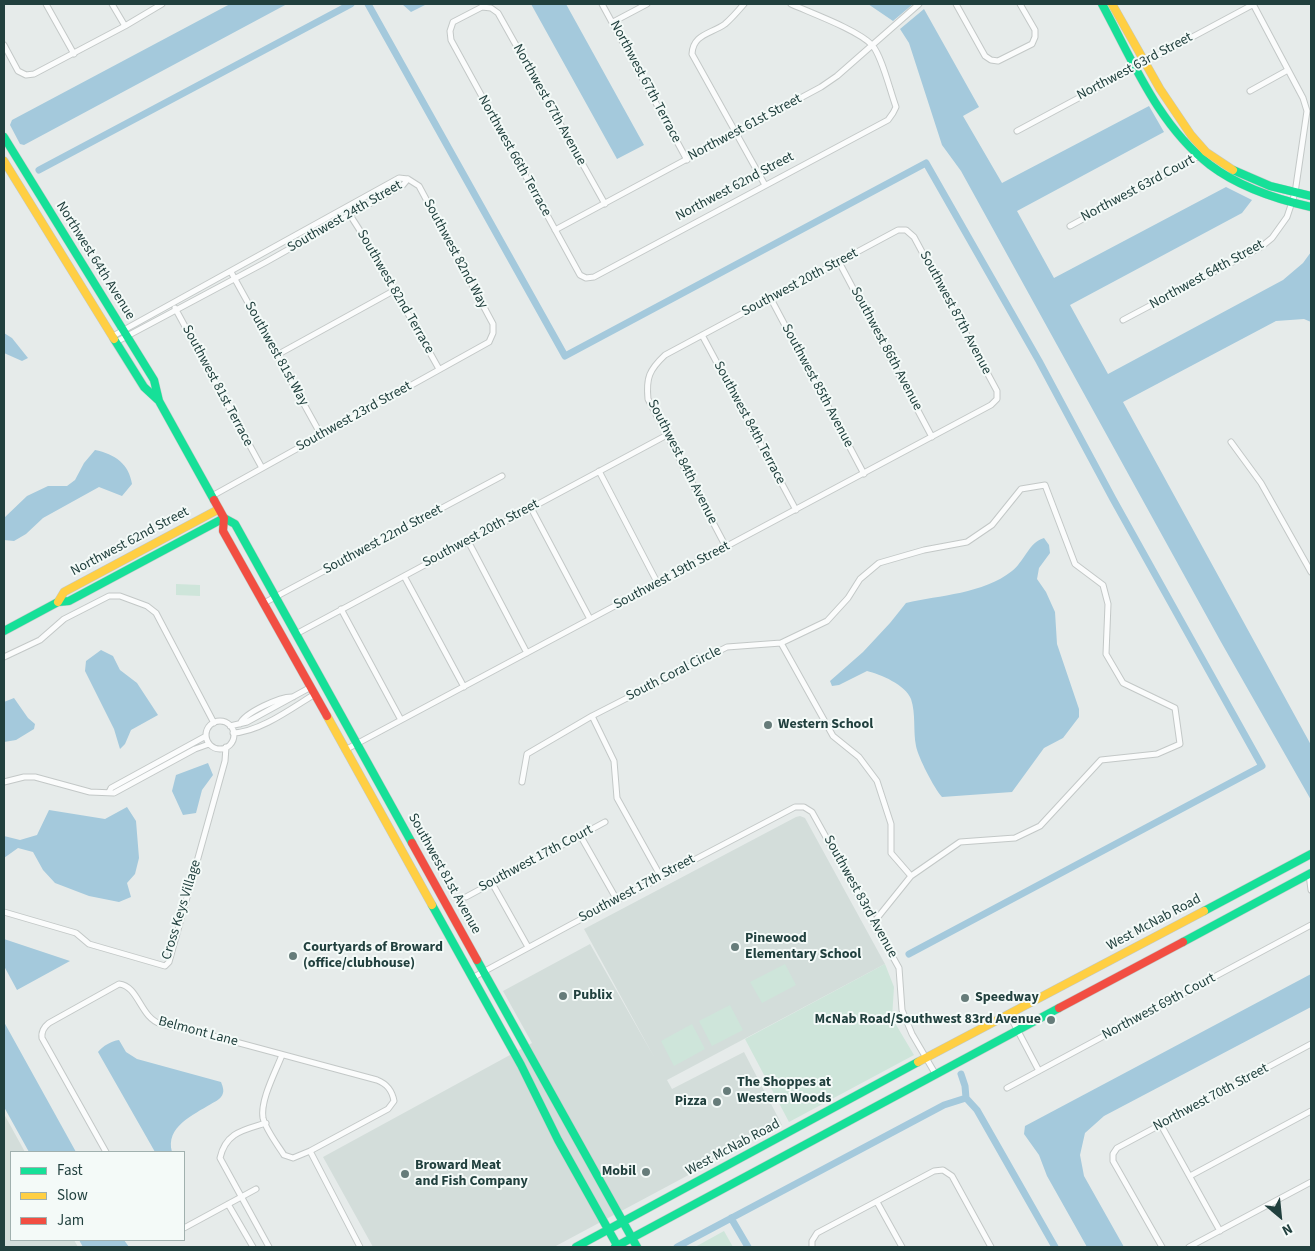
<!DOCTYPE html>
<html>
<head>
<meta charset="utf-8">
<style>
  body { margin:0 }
  #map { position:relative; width:1315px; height:1251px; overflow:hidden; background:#e6ebea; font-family:"Source Sans 3",sans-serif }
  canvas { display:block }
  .frame { position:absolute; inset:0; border:5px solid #21403e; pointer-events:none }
  .legend { position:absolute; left:10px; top:1151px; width:175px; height:90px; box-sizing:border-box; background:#f4faf8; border:1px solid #a0b0ae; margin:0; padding:6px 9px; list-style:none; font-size:15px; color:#21403e }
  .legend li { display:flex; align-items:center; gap:10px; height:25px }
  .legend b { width:25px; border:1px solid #a0b0ae }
  .north { position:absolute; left:1255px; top:1191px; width:50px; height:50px; -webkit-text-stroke:4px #f4faf8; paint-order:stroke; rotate:152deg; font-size:14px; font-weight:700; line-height:20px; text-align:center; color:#21403e }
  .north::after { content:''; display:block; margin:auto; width:18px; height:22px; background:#21403e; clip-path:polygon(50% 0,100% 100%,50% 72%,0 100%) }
</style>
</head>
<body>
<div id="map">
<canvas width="1315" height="1251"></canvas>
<div class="frame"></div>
<ul class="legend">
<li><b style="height:6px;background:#16e098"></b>Fast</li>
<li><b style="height:6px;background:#ffcf43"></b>Slow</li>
<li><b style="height:6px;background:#f24e42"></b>Jam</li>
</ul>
<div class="north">N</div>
</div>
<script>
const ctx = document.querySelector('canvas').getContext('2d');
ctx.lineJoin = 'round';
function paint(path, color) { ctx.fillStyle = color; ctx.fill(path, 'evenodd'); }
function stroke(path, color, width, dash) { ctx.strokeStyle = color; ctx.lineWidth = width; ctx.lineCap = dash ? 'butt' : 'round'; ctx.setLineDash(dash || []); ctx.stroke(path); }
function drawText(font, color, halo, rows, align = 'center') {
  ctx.font = font + ' "Source Sans 3",sans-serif'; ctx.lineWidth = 4; ctx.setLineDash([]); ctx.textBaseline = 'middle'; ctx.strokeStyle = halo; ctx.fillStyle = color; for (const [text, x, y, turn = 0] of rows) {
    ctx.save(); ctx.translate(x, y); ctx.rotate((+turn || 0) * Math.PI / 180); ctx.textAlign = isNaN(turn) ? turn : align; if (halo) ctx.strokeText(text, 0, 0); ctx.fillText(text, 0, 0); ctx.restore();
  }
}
const built = new Path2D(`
  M 800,816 L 805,818 L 885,964 L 667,1080 L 672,1089 L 744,1052 L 782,1125 L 554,1247 L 373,1247 L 323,1157 L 532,1043 L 503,991 L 590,944 L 654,1057 L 584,929 L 796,817 Z
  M 4,1114 L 25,1152 L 11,1152 L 11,1240 L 74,1240 L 78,1247 L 4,1247 Z`);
const green = new Path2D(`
  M 176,584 L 200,585 L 200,596 L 176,595 Z
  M 785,964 L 796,985 L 762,1003 L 750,982 Z
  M 885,964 L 894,987 L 892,1018 L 914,1055 L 789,1122 L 745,1039 Z
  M 730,1005 L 743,1030 L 712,1046 L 699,1021 Z
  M 692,1024 L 705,1049 L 674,1066 L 661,1041 Z
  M 724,1231 L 733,1247 L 695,1247 Z`);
const water = new Path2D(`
  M 230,4 L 287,4 L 24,145 L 20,144 L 10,125 L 12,120 Z
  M 402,4 L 427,4 L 411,12 Z
  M 531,4 L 566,4 L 644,145 L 617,159 Z
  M 868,4 L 913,4 L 893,21 Z
  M 924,9 L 979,107 L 963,116 L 1002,183 L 1149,106 L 1164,132 L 1017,211 L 1054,278 L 1226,187 L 1252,200 L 1242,213 L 1070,305 L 1108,374 L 1283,280 L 1303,263 L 1311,252 L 1311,322 L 1304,319 L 1276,321 L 1123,402 L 1311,745 L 1311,800 L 1221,642 L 961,171 L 942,145 L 909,43 L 900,29 Z
  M 4,333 L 12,338 L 28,358 L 22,361 L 4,353 Z
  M 95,450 C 115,454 129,464 132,484 L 122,496 L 99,487 L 43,518 L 26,534 L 14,541 L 4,540 L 4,518 L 27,496 L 48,486 L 67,486 L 75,480 L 84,463 Z
  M 1044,538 L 1049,545 L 1050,553 L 1039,568 L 1037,579 L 1046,592 L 1055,612 L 1057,644 L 1079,709 L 1079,717 L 1063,738 L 1044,748 L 1012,792 L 942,797 C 934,788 918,757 916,746 C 913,731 916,714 911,699 C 906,685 880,674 867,671 L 839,685 L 832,686 L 830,681 L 863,652 L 890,623 L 906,603 C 940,595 983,594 1012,571 C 1024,562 1029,542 1044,538 Z
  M 101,650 L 113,656 L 120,670 L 137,683 L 158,715 L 131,730 L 125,744 L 120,749 L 114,729 L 85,671 L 86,661 Z
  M 14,698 L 28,718 L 35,724 L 34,729 L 16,740 L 4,742 L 4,702 Z
  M 208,763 L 213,775 L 202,790 L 196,813 L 183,815 L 172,791 L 176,775 Z
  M 127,807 L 136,821 L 139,858 L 135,874 L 127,883 L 131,897 L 119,902 L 89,896 L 55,883 L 43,870 L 33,852 L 18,848 L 4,858 L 4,836 L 20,840 L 37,835 L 49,810 L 105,819 Z
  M 4,939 L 70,961 L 17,990 L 4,966 Z
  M 1311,974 L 1311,1007 L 1104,1116 L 1085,1133 L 1080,1155 L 1084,1176 L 1124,1247 L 1087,1247 L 1047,1176 L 1039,1155 L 1024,1134 L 1025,1126 Z
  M 4,1022 L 76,1152 L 29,1152 L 4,1107 Z
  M 119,1040 L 126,1052 L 137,1059 L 221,1082 C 223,1087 225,1092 221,1097 C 219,1100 214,1102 211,1104 C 193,1115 165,1127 172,1152 L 155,1152 L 98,1052 C 103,1046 111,1041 119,1040 Z
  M 79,1240 L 124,1240 L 129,1247 L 83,1247 Z`);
const canal = new Path2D(`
  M 368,4 L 565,356 L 926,163 L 1039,361 L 1113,499 L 1262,766 L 909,954
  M 39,170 L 351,4
  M 961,1074 L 965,1086 L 966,1098
  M 731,1218 L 748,1247
  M 677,1247 L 944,1105 L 966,1098 L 977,1110 L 1055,1247`);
const street = new Path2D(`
  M 46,4 L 74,54
  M 112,4 L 125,26
  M 602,4 L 687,160
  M 744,4 C 738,11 732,18 725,24 C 711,34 693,34 692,54 L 765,185
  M 956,4 L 985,56 L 991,60 L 998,61 L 1032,44 L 1035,37 L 1035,30 L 1020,4
  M 613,22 L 647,4
  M 4,45 L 18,71 L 26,75 L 34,74 L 125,26 L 162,4
  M 1250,91 L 1288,70
  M 1017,131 L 1254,4
  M 605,204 L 498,13 L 491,8 L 482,7 L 453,22 L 450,31 L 451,40 L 580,275 L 586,278 L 594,277 L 888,120 L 893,113 L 896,107 C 890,91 882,56 872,45 C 858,30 811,13 791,4
  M 350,215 L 373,251 L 439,369
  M 1070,226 L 1201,155
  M 555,230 L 821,87 L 837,76 L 919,4
  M 839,262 L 932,437
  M 231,272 L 321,435
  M 771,299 L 864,474
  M 175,308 L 262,468
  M 1123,320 L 1261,247 L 1272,238 L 1287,217 L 1295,193 L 1307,111 L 1303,98 L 1253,4
  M 702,335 L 796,510
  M 113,336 L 399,178 L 408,179 L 419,186 L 493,324 L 493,333 L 489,342 L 212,496
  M 116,342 L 266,262 L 403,185 L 408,179
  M 277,355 L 395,290
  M 1231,442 L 1261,483 L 1311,572
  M 599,471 L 658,584
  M 531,508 L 590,619
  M 468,541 L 527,653
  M 404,576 L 464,687
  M 264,603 L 502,476
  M 341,609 L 401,720
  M 296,634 L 667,435
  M 781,643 L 833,736 L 859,757 L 877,781 L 891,824 L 891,853 L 911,876
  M 4,657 L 40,640 L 64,619 L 109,596 L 120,596 L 147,606 L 156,613 L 214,723
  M 592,716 L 614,761 L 617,798 L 661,877
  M206 735a14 14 0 1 1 28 0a14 14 0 1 1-28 0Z
  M 240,724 C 244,713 281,696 293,697
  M 230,726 L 247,722 L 311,687
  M 233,733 C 260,732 292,708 315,694
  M 345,750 L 991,405 L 997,399 L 997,391 L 914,237 L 906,230 L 898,230 L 665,355 C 649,370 646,378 648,399 L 726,547
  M 4,782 L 24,777 L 35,777 L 90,792 L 114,793 L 195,749 L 209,744
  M 522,782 L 527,754 L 592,716 L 727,647 L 781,643 L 827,621 L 848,598 L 860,579 L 879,563 L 924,550 L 967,542 L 992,525 L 1021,489 L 1045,485 L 1075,564 L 1103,585 L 1108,604 L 1106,654 L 1123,683 L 1175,708 L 1180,744 L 1157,754 L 1101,760 L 1040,826 L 1015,838 L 960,842 L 911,876 L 874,922
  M 109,792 L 111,788 L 206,736
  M 580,835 L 617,900
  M 1309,874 L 1311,890
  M 492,883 L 528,947
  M 466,897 L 605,822
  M 4,912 L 76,933 L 89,944 L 165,966 L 169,962 L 225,761 L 226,747
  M 472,978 L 572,924 L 795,807 L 804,807 L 812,812 L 899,968 L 902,1010 L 912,1034 L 936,1075
  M 1009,1014 L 1039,1071
  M 1007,1088 L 1311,925
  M 266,1123 C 244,1130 226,1132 220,1158 L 269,1247
  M 1161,1125 L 1220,1231
  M 310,1151 L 360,1247
  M 106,1152 L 42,1038 C 41,1031 44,1027 49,1023 L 119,984 C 139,986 140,1018 161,1024 C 176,1028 191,1031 206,1034 C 263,1049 320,1065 377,1080 C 387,1084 392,1090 394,1101 L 388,1109 L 310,1151 L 293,1158 L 284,1155 C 277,1144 266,1130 263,1118 C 260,1100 276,1071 282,1055
  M 1190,1176 L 1311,1111
  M 877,1202 L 902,1247
  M 228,1204 L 253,1247
  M 184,1228 L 256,1189
  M 812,1247 L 812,1241 L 817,1233 L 934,1171 L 943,1170 L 952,1176 L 991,1247
  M 1162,1247 L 1113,1161 L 1113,1154 L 1117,1148 L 1311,1044
  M 1189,1247 L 1311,1182`);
const fast = new Path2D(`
  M 1102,4 C 1132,59 1158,125 1210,165 C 1239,187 1275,199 1311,207
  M 4,137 L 154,380 L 159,401 L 214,500
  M 1233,170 L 1270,186 L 1311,196
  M 114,339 L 144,387 L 158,400
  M 224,518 L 235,524 L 412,843
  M 4,631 L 58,602 L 69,601 L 224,518
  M 432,905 L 521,1065 L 558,1140 L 618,1247
  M 1204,911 L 1311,854
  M 1183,942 L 1311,873
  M 477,960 L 637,1247
  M 576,1247 L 918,1062
  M 615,1247 L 1059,1008`);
const slow = new Path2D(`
  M 1112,4 L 1160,89 L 1191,135 L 1206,152 L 1233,170
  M 4,161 L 114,339
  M 58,602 L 64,592 L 219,509
  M 327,716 L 432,905
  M 918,1062 L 1204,911`);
const jam = new Path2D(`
  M 214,500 L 224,518 L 223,531 L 327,716
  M 412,843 L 477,960
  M 1059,1008 L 1183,942`);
const markers = [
  [768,725,5,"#667c7a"],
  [735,947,5,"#667c7a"],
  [293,956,5,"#667c7a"],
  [563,996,5,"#667c7a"],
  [965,998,5,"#667c7a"],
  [1051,1020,5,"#667c7a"],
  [727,1091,5,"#667c7a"],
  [717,1102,5,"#667c7a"],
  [646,1172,5,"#667c7a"],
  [405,1174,5,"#667c7a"]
];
const streetNames = [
  ["Northwest 63rd Street",1135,67,-28],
  ["Northwest 67th Terrace",645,82,62],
  ["Northwest 67th Avenue",549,105,61],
  ["Northwest 61st Street",745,128,-28],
  ["Northwest 66th Terrace",514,156,61],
  ["Northwest 62nd Street",735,187,-28],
  ["Northwest 63rd Court",1138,189,-28],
  ["Southwest 24th Street",345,217,-30],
  ["Southwest 82nd Way",455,254,62],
  ["Northwest 64th Avenue",95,261,58],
  ["Northwest 64th Street",1207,275,-29],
  ["Southwest 20th Street",800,283,-28],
  ["Southwest 82nd Terrace",395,292,60],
  ["Southwest 87th Avenue",955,313,62],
  ["Southwest 86th Avenue",886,349,62],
  ["Southwest 81st Way",276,354,61],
  ["Southwest 81st Terrace",217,386,62],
  ["Southwest 85th Avenue",817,386,62],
  ["Southwest 23rd Street",354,417,-29],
  ["Southwest 84th Terrace",749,423,62],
  ["Southwest 84th Avenue",682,462,63],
  ["Southwest 20th Street",481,534,-28],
  ["Southwest 22nd Street",383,540,-28],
  ["Northwest 62nd Street",130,542,-28],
  ["Southwest 19th Street",672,576,-28],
  ["South Coral Circle",674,674,-27],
  ["Southwest 17th Court",536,859,-28],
  ["Southwest 81st Avenue",444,874,61],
  ["Southwest 17th Street",637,889,-28],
  ["Southwest 83rd Avenue",860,897,61],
  ["Cross Keys Village",182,910,-73],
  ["West McNab Road",1154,923,-28],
  ["Northwest 69th Court",1159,1007,-28],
  ["Belmont Lane",198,1032,15],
  ["Northwest 70th Street",1211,1098,-28],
  ["West McNab Road",733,1148,-28]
];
const poiNames = [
  ["Western School",778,725],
  ["Pinewood",745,939],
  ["Elementary School",745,955],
  ["Courtyards of Broward",303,948],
  ["(office/clubhouse)",303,964],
  ["Publix",573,996],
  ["Speedway",975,998],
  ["McNab Road/Southwest 83rd Avenue",1041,1020,"right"],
  ["The Shoppes at",737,1083],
  ["Western Woods",737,1099],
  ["Pizza",707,1102,"right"],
  ["Broward Meat",415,1166],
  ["and Fish Company",415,1182],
  ["Mobil",636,1172,"right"]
];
paint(built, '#d3ddda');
paint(green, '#cee5da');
paint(water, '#a4c9dc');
stroke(canal, '#a4c9dc', 7);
stroke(street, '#c3c8c7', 7);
stroke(fast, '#c1c9c7', 9);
stroke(slow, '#c1c9c7', 9);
stroke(jam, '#c1c9c7', 9);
stroke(street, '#fbfcfc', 5);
stroke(fast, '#16e098', 8);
stroke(slow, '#ffcf43', 8);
stroke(jam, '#f24e42', 8);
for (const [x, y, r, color] of markers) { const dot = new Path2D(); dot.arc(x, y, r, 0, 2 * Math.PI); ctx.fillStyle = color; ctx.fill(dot); stroke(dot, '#f4faf8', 2); }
drawText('14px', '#21403e', '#f4faf8', streetNames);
drawText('bold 14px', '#21403e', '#f4faf8', poiNames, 'left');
</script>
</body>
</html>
